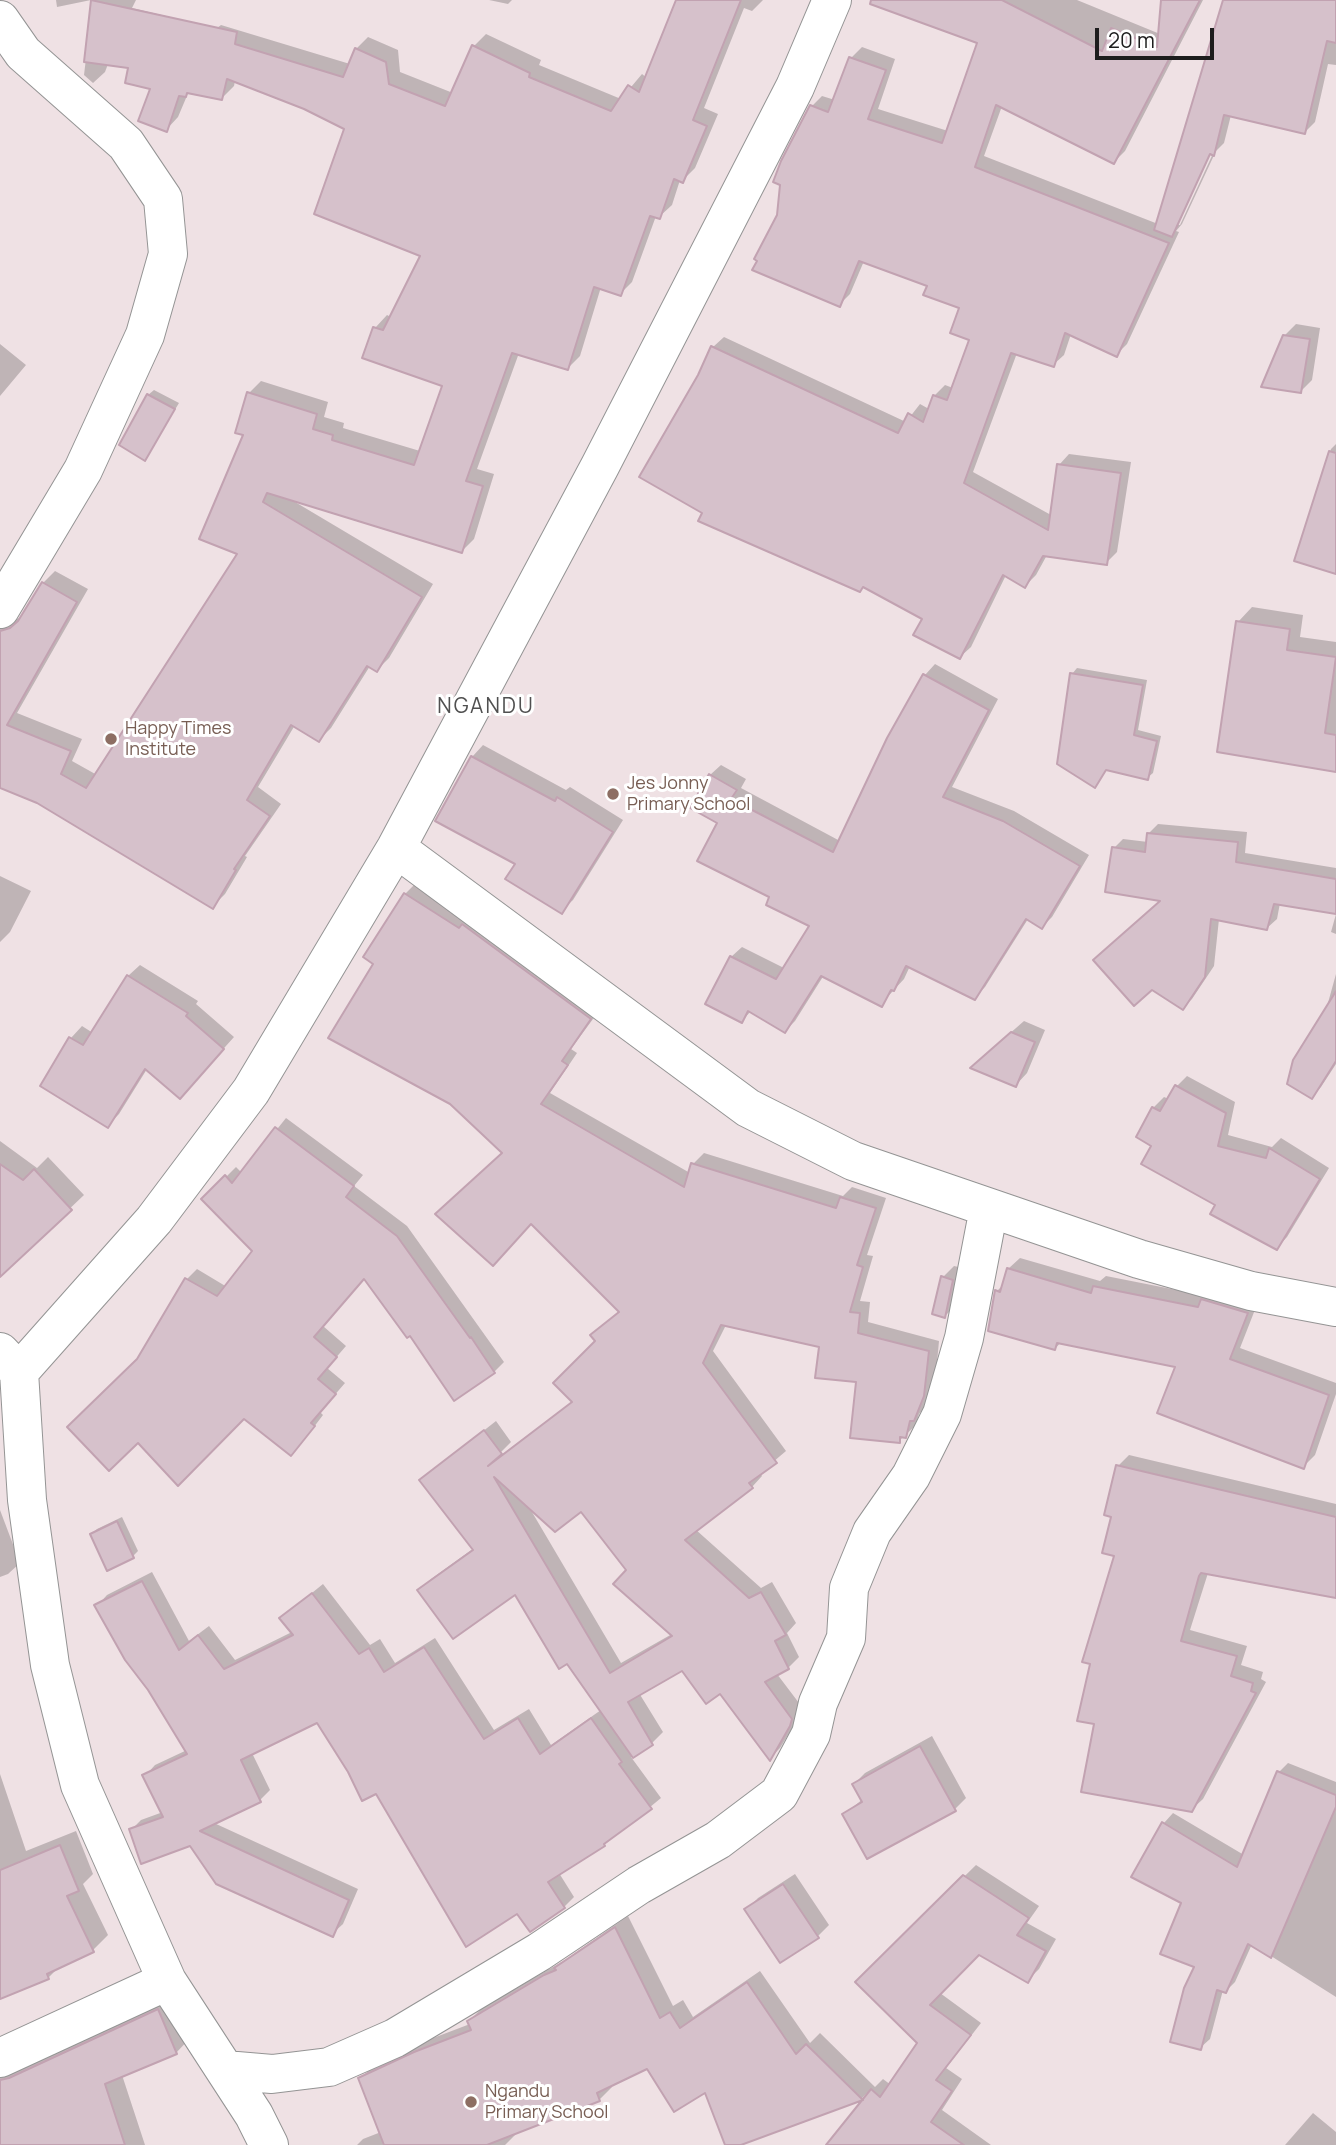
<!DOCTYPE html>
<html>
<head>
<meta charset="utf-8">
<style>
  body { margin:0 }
  #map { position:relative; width:1336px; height:2145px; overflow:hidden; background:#efe1e4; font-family:Manrope,sans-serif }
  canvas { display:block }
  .scale { position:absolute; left:1095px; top:28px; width:119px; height:32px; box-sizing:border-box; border:4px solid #1d1d1d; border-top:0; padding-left:9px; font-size:21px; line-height:24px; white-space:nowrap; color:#1d1d1d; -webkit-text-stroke:5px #fff; paint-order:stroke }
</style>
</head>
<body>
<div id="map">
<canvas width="1336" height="2145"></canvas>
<div class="scale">20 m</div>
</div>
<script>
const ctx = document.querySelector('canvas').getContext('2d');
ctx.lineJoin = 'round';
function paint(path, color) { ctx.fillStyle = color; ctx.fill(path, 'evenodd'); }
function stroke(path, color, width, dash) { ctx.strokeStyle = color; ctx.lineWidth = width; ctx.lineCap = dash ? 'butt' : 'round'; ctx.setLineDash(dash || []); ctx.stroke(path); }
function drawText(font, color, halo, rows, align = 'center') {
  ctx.font = font + ' Manrope,sans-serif'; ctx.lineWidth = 6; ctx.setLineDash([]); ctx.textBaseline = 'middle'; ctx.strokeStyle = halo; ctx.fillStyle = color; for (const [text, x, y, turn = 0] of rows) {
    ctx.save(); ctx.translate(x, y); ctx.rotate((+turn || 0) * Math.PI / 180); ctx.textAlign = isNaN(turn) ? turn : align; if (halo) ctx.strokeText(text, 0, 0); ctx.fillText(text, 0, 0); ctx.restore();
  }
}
const shadow = new Path2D(`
  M 56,0 L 91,0 L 57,7 Z
  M 93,0 L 136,0 L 132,8 L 217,28 L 221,25 L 350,64 L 356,49 L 368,37 L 398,50 L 400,72 L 453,93 L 474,46 L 486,34 L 541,60 L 539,65 L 621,99 L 642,74 L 647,78 L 678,0 L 763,0 L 752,11 L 744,8 L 704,108 L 718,114 L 695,168 L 683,180 L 680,180 L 672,205 L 659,217 L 656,216 L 632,282 L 620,294 L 601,287 L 580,356 L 568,368 L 519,353 L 477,469 L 494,474 L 474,539 L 462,551 L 290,499 L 433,584 L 389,658 L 377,670 L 370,666 L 331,728 L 319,740 L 295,725 L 258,787 L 281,804 L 245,856 L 247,857 L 225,894 L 213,906 L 38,802 L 0,786 L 0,624 L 23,617 L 43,583 L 55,571 L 88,589 L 17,713 L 82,739 L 72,761 L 97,775 L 240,554 L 249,393 L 261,381 L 328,402 L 324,417 L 344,423 L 343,428 L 420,451 L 444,384 L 375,328 L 387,315 L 391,317 L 423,255 L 346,128 L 305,107 L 235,81 L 234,86 L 222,98 L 189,91 L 178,117 L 166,130 L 152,88 L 130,67 L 108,64 L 105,72 L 93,83 L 84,75 Z
  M 489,0 L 512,0 L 508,4 Z
  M 916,0 L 1077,0 L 1160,34 L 1163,0 L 1203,0 L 1125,151 L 1114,162 L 1002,106 L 984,156 L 1158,224 L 1224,0 L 1336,0 L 1336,65 L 1328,64 L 1315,122 L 1304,133 L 1231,115 L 1224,143 L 1216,151 L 1182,224 L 1176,231 L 1179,232 L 1127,344 L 1116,355 L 1071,334 L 1064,355 L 1053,365 L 1017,353 L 973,472 L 1051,515 L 1059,465 L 1069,454 L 1131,462 L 1117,552 L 1106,563 L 1047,555 L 1036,575 L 1025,586 L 1006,575 L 971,647 L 960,657 L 924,618 L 864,586 L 704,512 L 700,376 L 713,347 L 724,337 L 906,422 L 920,404 L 929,409 L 934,396 L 945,385 L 953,388 L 972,338 L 961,307 L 929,285 L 864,261 L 850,294 L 839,305 L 779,216 L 812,106 L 822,96 L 835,100 L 851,58 L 862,47 L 895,59 L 878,109 L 948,131 L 980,42 ZM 1213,145 L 1216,147 L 1180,225 L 1176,225 Z
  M 1296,324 L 1320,328 L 1312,380 L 1301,391 L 1284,336 Z
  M 0,344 L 26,365 L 0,396 Z
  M 154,390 L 179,403 L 145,459 L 148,395 Z
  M 1336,444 L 1336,572 L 1297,560 L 1331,449 Z
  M 1252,607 L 1303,615 L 1300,637 L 1336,642 L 1336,770 L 1238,622 Z
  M 935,664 L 998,699 L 952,787 L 1014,811 L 1089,855 L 1052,917 L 1042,927 L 1028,919 L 985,987 L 974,998 L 910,966 L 904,979 L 881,1004 L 824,975 L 795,1021 L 785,1031 L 751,1011 L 742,1021 L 731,957 L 742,947 L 784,968 L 811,925 L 771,897 L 720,822 L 710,775 L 721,765 L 746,779 L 741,788 L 840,841 L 889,739 L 925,675 Z
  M 1077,668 L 1147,680 L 1138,730 L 1161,736 L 1153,773 L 1147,778 L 1107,769 L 1095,785 L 1072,674 Z
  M 483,745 L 566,790 L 570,787 L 623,820 L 573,900 L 561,911 L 518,863 L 472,757 Z
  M 1158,824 L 1247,832 L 1245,853 L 1336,868 L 1336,912 L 1280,903 L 1277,919 L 1267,928 L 1219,919 L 1214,966 L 1192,999 L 1182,1008 L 1163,899 L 1114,848 L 1123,839 L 1148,842 L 1149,833 Z
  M 0,876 L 31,891 L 10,932 L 0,942 Z
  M 416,883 L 601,1008 L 571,1049 L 577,1053 L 550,1093 L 690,1173 L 693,1164 L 704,1153 L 843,1196 L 852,1187 L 886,1198 L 867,1255 L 873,1256 L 860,1301 L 870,1302 L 868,1322 L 939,1341 L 935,1384 L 924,1408 L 919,1414 L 916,1425 L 899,1441 L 857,1381 L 821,1346 L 726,1325 L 713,1351 L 786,1451 L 760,1473 L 762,1476 L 752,1487 L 695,1529 L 761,1588 L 772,1582 L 796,1623 L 787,1633 L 799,1657 L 788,1668 L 777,1674 L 802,1707 L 801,1714 L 780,1748 L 770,1758 L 720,1692 L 682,1668 L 639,1693 L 663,1732 L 652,1743 L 631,1757 L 661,1798 L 604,1845 L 559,1873 L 574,1897 L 564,1907 L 518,1912 L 350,1771 L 317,1720 L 252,1753 L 270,1790 L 260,1800 L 214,1823 L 358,1889 L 343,1924 L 332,1934 L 191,1844 L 131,1830 L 141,1820 L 163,1812 L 145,1776 L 155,1765 L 187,1750 L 97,1606 L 107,1595 L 152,1572 L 189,1641 L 209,1626 L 235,1660 L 292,1632 L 281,1618 L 323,1584 L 370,1645 L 380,1639 L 395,1663 L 435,1638 L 494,1730 L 529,1709 L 551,1745 L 601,1710 L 516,1593 L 420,1590 L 431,1579 L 474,1548 L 421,1480 L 496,1421 L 511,1442 L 499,1454 L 500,1456 L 573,1401 L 597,1341 L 592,1335 L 620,1310 L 504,1152 L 376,963 L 405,894 ZM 529,1507 L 581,1510 L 628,1570 L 672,1634 L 621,1663 Z
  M 1336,914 L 1336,934 L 1331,932 Z
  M 140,965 L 198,1001 L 196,1004 L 234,1037 L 191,1085 L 147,1069 L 119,1114 L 108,1125 L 42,1086 L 71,1038 L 82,1026 L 93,1033 L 128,976 Z
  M 1336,974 L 1336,1064 L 1321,1087 L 1312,1096 L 1326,1010 Z
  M 1024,1021 L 1045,1030 L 1027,1073 L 1016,1085 L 984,1056 Z
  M 1187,1076 L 1235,1102 L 1228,1135 L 1272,1147 L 1281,1138 L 1329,1168 L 1287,1237 L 1277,1248 L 1217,1204 L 1154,1145 L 1153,1108 L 1164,1097 L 1169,1099 L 1176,1087 Z
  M 286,1118 L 363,1175 L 354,1186 L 407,1226 L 504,1362 L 494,1372 L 411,1333 L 365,1277 L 323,1326 L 346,1346 L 327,1368 L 345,1383 L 320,1412 L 323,1415 L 301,1444 L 244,1416 L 139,1360 L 187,1279 L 197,1269 L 227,1287 L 255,1251 L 204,1199 L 236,1167 L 242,1173 Z
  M 0,1141 L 37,1168 L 48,1157 L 84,1195 L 0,1275 Z
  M 1020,1258 L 1100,1281 L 1106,1276 L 1207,1296 L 1258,1302 L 1240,1348 L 1336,1383 L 1336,1394 L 1315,1455 L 1303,1467 L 1177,1366 L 1061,1342 L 1055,1349 L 997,1291 L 1004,1284 L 1008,1269 Z
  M 954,1266 L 963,1268 L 956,1305 L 945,1316 L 943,1277 Z
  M 1129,1455 L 1336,1504 L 1336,1594 L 1208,1573 L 1190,1630 L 1247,1646 L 1241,1665 L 1263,1672 L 1261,1679 L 1266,1682 L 1203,1799 L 1191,1810 L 1096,1723 L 1117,1555 L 1113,1515 L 1118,1466 Z
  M 0,1510 L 20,1563 L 8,1574 L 0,1577 Z
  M 122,1517 L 138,1551 L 133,1556 L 92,1534 L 97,1529 Z
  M 932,1736 L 966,1798 L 955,1809 L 844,1814 L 863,1799 L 854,1784 L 865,1773 Z
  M 1288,1763 L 1336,1782 L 1336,1997 L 1252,1944 L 1235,1982 L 1226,1991 L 1223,1990 L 1210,2039 L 1200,2048 L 1196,1966 L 1183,1902 L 1134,1876 L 1164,1823 L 1173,1813 L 1244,1855 L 1279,1772 Z
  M 0,1774 L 26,1851 L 76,1831 L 93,1874 L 83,1884 L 108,1935 L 93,1950 L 60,1966 L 48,1978 L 0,1998 Z
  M 976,1865 L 1039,1906 L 1027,1923 L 1056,1939 L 1039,1969 L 1028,1980 L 979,1953 L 940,1993 L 981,2023 L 946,2068 L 962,2079 L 942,2110 L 991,2145 L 829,2145 L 870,2094 L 868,2092 L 862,2098 L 744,2142 L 706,2091 L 649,2066 L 611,2084 L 612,2087 L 599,2100 L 515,2132 L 516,2134 L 505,2145 L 357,2145 L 363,2139 L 381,2132 L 360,2079 L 373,2066 L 428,2040 L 470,2024 L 469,2021 L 482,2008 L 565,1960 L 628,1916 L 673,2006 L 683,2000 L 693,2017 L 760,1971 L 810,2043 L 820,2033 L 875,2087 L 883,2079 L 891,2085 L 919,2042 L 857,1982 Z
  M 795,1874 L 829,1925 L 818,1936 L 780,1961 L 747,1909 L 758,1898 Z
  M 174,1995 L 191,2037 L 176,2053 L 122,2075 L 145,2145 L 0,2145 L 0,2061 Z
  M 1313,2113 L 1336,2132 L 1336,2145 L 1285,2145 Z`);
const building = new Path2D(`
  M 91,0 L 237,32 L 235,44 L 343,77 L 355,48 L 386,62 L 389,84 L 445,106 L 472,45 L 530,73 L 529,77 L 611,111 L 628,85 L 639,92 L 676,0 L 741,0 L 693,120 L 707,126 L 683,183 L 674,179 L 660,219 L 650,216 L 621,296 L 594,287 L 568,370 L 512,353 L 466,481 L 483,486 L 462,553 L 267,493 L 263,502 L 422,597 L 377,672 L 367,666 L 319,742 L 291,725 L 247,800 L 270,816 L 234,869 L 236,870 L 213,909 L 37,803 L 0,788 L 0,631 L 10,628 L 18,621 L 42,582 L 77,602 L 7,725 L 71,751 L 61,774 L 86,788 L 237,554 L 199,539 L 243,435 L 235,433 L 247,392 L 317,414 L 313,429 L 333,435 L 332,440 L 414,465 L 442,386 L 362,358 L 373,327 L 383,330 L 420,256 L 314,214 L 344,129 L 304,109 L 227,79 L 222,100 L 187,93 L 186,97 L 179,96 L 167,132 L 138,121 L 150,89 L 125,83 L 128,68 L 84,62 Z
  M 871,0 L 1002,0 L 1102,51 L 1111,28 L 1157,47 L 1161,0 L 1200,0 L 1114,164 L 996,105 L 975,167 L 1169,243 L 1117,357 L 1065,333 L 1054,367 L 1011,353 L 964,483 L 1048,530 L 1057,464 L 1121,473 L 1107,565 L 1043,556 L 1025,588 L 1003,575 L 960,659 L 913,635 L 922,619 L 863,587 L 860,592 L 698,521 L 702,513 L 639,477 L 698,375 L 711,346 L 898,433 L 908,413 L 923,422 L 933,395 L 947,400 L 969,340 L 950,333 L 959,308 L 923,295 L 927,286 L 859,261 L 840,307 L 752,270 L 757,261 L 754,259 L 777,215 L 780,185 L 773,182 L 781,161 L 810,105 L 828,112 L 849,57 L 886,70 L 868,119 L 942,143 L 977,43 L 870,4 Z
  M 1223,0 L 1336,0 L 1336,43 L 1327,41 L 1305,134 L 1224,115 L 1214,156 L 1210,154 L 1172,237 L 1154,230 Z
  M 1283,335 L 1310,339 L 1301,393 L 1261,387 Z
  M 147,394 L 175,409 L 145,461 L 119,445 Z
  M 1329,451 L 1336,453 L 1336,574 L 1294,561 Z
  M 1236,621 L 1290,629 L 1287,650 L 1336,657 L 1325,733 L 1336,735 L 1336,772 L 1217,752 Z
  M 1070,673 L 1143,685 L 1134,735 L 1157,741 L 1148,780 L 1106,770 L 1095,788 L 1057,764 Z
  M 923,674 L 989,710 L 943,797 L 1003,821 L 1080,866 L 1042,929 L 1026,919 L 975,1000 L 906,966 L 894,991 L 891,990 L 882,1007 L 821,976 L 785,1033 L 748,1011 L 742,1023 L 705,1004 L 730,956 L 776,979 L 809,926 L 766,905 L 769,897 L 697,861 L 717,823 L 690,808 L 709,774 L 737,790 L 731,799 L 833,852 L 887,738 Z
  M 471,756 L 555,801 L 557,797 L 613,832 L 562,914 L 505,879 L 515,864 L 435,821 Z
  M 1147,833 L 1238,842 L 1236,862 L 1336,879 L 1336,914 L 1274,904 L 1267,930 L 1211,919 L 1205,977 L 1183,1010 L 1152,990 L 1134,1006 L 1093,960 L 1160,901 L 1105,892 L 1112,847 L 1145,852 Z
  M 404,893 L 459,928 L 462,924 L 591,1019 L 562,1061 L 568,1065 L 541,1104 L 684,1187 L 691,1163 L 836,1208 L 840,1197 L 876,1208 L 857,1265 L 863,1267 L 850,1312 L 860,1313 L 858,1333 L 929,1351 L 924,1396 L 914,1421 L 910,1421 L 906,1438 L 900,1437 L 900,1443 L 850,1438 L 856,1382 L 815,1378 L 819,1347 L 721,1325 L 703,1363 L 777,1463 L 749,1483 L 753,1488 L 685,1540 L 749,1598 L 761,1592 L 786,1635 L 775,1641 L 789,1669 L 765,1682 L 792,1719 L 790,1726 L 770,1761 L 720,1694 L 706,1704 L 682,1671 L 628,1702 L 653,1745 L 633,1758 L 567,1664 L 559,1669 L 515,1595 L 453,1639 L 417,1590 L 473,1550 L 419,1480 L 484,1430 L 502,1454 L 488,1466 L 572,1402 L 553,1383 L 595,1341 L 590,1335 L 619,1312 L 531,1224 L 493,1266 L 435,1214 L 502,1153 L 450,1104 L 328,1038 L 373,964 L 363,957 ZM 494,1477 L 555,1532 L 581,1512 L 626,1570 L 613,1584 L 672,1636 L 610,1673 Z
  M 127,975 L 188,1013 L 186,1016 L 224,1049 L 180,1099 L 145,1069 L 108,1128 L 40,1086 L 69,1037 L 83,1045 Z
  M 1336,991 L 1336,1061 L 1312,1099 L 1287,1084 L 1293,1060 Z
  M 1011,1032 L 1035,1042 L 1016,1087 L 970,1068 Z
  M 1175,1085 L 1226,1113 L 1218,1146 L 1266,1158 L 1269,1148 L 1320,1179 L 1277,1250 L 1210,1214 L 1215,1205 L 1141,1164 L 1151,1146 L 1136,1137 L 1152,1107 L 1160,1111 Z
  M 275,1127 L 354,1186 L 346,1197 L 397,1236 L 470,1338 L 471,1337 L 495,1373 L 454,1401 L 410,1336 L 407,1338 L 364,1279 L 314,1337 L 337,1357 L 318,1379 L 336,1394 L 311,1423 L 315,1426 L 291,1456 L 244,1419 L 178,1486 L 138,1443 L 109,1471 L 67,1427 L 137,1359 L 185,1278 L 217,1296 L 252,1251 L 201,1199 L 225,1175 L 232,1183 Z
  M 0,1164 L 23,1180 L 34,1169 L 72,1210 L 0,1277 Z
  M 1007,1268 L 1091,1293 L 1093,1286 L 1198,1307 L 1201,1299 L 1248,1313 L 1230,1359 L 1329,1395 L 1304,1469 L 1157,1413 L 1175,1367 L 1057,1343 L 1055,1350 L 988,1331 L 995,1290 L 1000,1292 Z
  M 941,1276 L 953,1280 L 945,1318 L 932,1314 Z
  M 1116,1465 L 1336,1517 L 1336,1598 L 1201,1573 L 1199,1576 L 1181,1641 L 1237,1656 L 1231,1676 L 1253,1683 L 1251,1691 L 1256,1693 L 1192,1812 L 1081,1792 L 1094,1724 L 1077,1721 L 1090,1664 L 1082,1662 L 1114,1556 L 1102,1553 L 1111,1517 L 1104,1515 Z
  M 117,1521 L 134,1558 L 107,1571 L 90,1534 Z
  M 142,1581 L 179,1650 L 198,1635 L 224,1669 L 293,1635 L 279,1618 L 312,1593 L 359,1654 L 369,1648 L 384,1672 L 424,1647 L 484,1739 L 518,1718 L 540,1754 L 591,1718 L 622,1762 L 619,1764 L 652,1809 L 604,1844 L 605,1846 L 548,1882 L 565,1908 L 530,1932 L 517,1914 L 466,1947 L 376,1794 L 362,1801 L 348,1772 L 317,1723 L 241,1760 L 261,1802 L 200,1831 L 349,1900 L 333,1937 L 216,1884 L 190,1846 L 141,1864 L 129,1829 L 163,1817 L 142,1775 L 187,1754 L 148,1690 L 125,1660 L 94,1605 Z
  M 920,1746 L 956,1811 L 867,1859 L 842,1814 L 862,1802 L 852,1784 Z
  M 1277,1771 L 1336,1795 L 1336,1807 L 1271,1958 L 1248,1944 L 1226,1993 L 1217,1990 L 1201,2050 L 1170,2042 L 1184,1988 L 1194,1967 L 1160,1954 L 1181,1903 L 1131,1877 L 1162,1822 L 1237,1867 Z
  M 60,1845 L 79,1891 L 67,1896 L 94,1952 L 47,1974 L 49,1979 L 0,1999 L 0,1870 Z
  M 963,1875 L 1029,1918 L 1017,1935 L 1046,1951 L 1028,1983 L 979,1955 L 930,2005 L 971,2035 L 936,2080 L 952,2091 L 931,2122 L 964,2145 L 826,2145 L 871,2089 L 880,2097 L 917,2043 L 855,1982 Z
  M 783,1884 L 819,1938 L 780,1963 L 744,1909 Z
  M 615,1927 L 660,2018 L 670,2012 L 680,2028 L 747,1982 L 796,2054 L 806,2044 L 863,2100 L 741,2145 L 725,2145 L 705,2093 L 674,2112 L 647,2069 L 597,2093 L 600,2101 L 487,2145 L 384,2145 L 358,2078 L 414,2052 L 471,2030 L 467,2021 L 544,1975 L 556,1970 L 554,1968 Z
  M 158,2009 L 177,2054 L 105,2084 L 125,2145 L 0,2145 L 0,2080 L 9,2078 Z`);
const minor = new Path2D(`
  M 0,20 L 23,53 L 126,144 L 163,199 L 168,254 L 145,335 L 83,470 L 0,609
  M 396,848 L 748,1108 L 853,1161 L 1139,1259 L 1251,1291 L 1336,1307
  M 0,1352 L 19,1372 L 27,1500 L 50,1665 L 80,1785 L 167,1981 L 254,2115 L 269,2145
  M 19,1372 L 154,1220 L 251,1091 L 396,848 L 600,466 L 795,87 L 832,0
  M 0,2058 L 167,1981
  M 225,2070 L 272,2074 L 329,2067 L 395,2038 L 539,1952 L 639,1885 L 718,1840 L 779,1794 L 811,1734 L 818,1703 L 846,1638 L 849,1588 L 872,1532 L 911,1476 L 942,1414 L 964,1338 L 989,1208`);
const markers = [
  [111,739,7,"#8d6e63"],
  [613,794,7,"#8d6e63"],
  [471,2102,7,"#8d6e63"]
];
const educationNames = [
  ["Happy Times",125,729],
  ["Institute",125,750],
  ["Jes Jonny",627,784],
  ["Primary School",627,805],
  ["Ngandu",485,2092],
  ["Primary School",485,2113]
];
const quarterNames = [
  ["NGANDU",486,707]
];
paint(shadow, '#0003');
paint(building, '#d6c1cb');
stroke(building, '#c2a2b1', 2);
stroke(minor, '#949494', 40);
stroke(minor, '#fff', 38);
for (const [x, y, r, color] of markers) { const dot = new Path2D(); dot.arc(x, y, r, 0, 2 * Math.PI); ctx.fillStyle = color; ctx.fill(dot); stroke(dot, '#fff', 2.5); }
drawText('18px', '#785e54', '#fff', educationNames, 'left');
ctx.letterSpacing = '2px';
drawText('21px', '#505050', '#fff', quarterNames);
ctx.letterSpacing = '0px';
</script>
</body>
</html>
